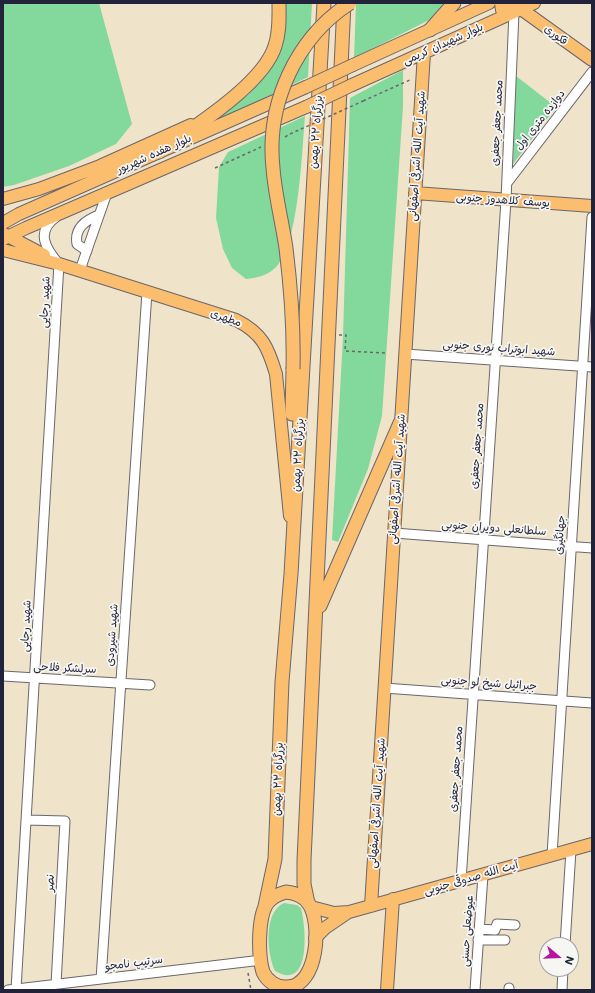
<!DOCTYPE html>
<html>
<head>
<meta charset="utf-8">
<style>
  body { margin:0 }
  #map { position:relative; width:595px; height:993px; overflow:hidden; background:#efe4ca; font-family:Mali,sans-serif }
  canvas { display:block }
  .frame { position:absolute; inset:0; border:4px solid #22223b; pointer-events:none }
  .north { position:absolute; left:539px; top:937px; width:40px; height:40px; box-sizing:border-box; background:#f6f6f2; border:1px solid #a1a1a9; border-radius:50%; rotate:109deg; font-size:11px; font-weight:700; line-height:16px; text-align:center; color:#22223b }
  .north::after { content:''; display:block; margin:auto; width:14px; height:18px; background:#b5179e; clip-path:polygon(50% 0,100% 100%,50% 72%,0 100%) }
</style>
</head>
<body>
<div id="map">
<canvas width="595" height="993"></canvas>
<div class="frame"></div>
<div class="north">N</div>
</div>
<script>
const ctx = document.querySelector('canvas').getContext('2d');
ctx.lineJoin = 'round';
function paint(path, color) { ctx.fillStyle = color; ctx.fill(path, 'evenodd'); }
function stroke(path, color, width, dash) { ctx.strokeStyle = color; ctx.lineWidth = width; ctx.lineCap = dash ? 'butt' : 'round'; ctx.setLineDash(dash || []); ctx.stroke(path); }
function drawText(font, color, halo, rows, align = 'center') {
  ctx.font = font + ' Mali,"Playpen Sans Arabic",sans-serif'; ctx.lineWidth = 3.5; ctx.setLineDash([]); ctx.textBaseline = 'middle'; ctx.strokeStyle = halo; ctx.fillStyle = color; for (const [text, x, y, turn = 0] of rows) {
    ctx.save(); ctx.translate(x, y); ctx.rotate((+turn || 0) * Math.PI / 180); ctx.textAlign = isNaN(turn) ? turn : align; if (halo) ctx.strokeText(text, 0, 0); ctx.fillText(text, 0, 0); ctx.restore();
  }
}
const green = new Path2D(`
  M 3,3 L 99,3 L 132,124 L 116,144 L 69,166 L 14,185 L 3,187 Z
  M 283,3 L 312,3 L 308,77 L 214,123 L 213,118 L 248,95 L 277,59 L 282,41 Z
  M 356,3 L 446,3 L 433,18 L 354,58 Z
  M 403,70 L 403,107 L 382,416 L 368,469 L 338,542 L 332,540 L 343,336 L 350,98 Z
  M 516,76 L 556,107 L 513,164 Z
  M 305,116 C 302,151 299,242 277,266 C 269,275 258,278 246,279 L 232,268 L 223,249 L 216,218 L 219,167 L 228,152 Z
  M 284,903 L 297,905 L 301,908 C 306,927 312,992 275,971 C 267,954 263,912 284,903 Z`);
const path = new Path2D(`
  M 363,101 L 412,79
  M 285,137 L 290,134
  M 215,168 L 261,147
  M 339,335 L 346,335 L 345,351 L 385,353
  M 248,973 L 251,990`);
const minor = new Path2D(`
  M 507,183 L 592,72
  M 87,251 L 77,244 C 74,228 86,220 99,215
  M 80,270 L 107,193
  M 405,354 L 592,367
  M 394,533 L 592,548
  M 3,676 L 150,685
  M 384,688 L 592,703
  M 27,820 L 65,821 L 56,984
  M 552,855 L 592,217
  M 461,881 L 506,200 L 514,12
  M 479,929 L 495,930 L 497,924 L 515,925
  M 478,940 L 505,940
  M 565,945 L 571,850
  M 101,979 L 147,292
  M 509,988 L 509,990
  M 16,989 L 59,264 C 46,249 35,232 56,217
  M 8,990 L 262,960
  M 475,990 L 483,875
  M 562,990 L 563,969`);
const major = new Path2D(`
  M 501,3 L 502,10 L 506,11 L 515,8
  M 521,9 L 592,60
  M 353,65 L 489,3
  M 352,85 L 534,3
  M 415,193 L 592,206
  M 3,199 L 39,189 L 100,166 L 191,125
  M 3,223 L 19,214 L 306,87
  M 4,234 L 44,255
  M 3,239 L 26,228 L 306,107
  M 3,250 L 59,264 L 236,320 C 262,333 268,347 276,374 L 290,516
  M 371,906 L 424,53
  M 311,907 L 334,913 L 349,912 L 592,844
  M 315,938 L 325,928 L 347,913
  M 387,990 L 393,899`);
const highway = new Path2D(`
  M 430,30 L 454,3
  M 159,152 C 192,128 263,85 275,46 C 280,32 279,17 279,3
  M 292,414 L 293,369
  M 320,606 L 400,423
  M 286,892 C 296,893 304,896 309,904 C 322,923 318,987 287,987 C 277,988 267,981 263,972 C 258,956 258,919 266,905 C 271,897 278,894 286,892 Z
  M 308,903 L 304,884 L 304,860 L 344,3
  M 265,906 L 275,859 L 282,682 L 291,574 L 324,3`);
const pathBridge = new Path2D(`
  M 290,134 L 363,101`);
const majorBridge = new Path2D(`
  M 306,87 L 353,65
  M 306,107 L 352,85`);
const highwayBridge = new Path2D(`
  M 293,369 C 294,328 291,289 286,248 C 282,221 275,195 273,168 C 266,104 296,38 350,3`);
const streetNames = [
  ["فکوری",556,35,36],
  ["بلوار شهیدان کریمی",443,44,-24],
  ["دوازده متری اول",540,120,-52],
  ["محمد جعفر جعفری",497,123,-87],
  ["بزرگراه ۲۲ بهمن",316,132,-86],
  ["بلوار هفده شهریور",154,154,-24],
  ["شهید آیت الله اشرفی اصفهانی",417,156,-86],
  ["یوسف کلاهدوز جنوبی",503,200,4],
  ["شهید رجایی",45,302,-87],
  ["مطهری",226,318,20],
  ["شهید ابوتراب نوری جنوبی",499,348,4],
  ["محمد جعفر جعفری",477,446,-86],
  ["بزرگراه ۲۲ بهمن",298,455,-87],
  ["شهید آیت الله اشرفی اصفهانی",397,479,-86],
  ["سلطانعلی دویران جنوبی",494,528,4],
  ["جهانگیری",560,535,-86],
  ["شهید رجایی",26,626,-87],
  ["شهید شیرودی",112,635,-86],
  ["سرلشکر فلاحی",65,668,3],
  ["جبرائیل شیخ لو جنوبی",489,683,4],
  ["محمد جعفر جعفری",456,769,-86],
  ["بزرگراه ۲۲ بهمن",278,779,-88],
  ["شهید آیت الله اشرفی اصفهانی",377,803,-86],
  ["آیت الله صدوقی جنوبی",471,878,-16],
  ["نصر",50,883,-87],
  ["عیوضعلی حسنی",467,931,-86],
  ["سرتیپ نامجو",134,963,-7]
];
paint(green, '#83d99c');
stroke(minor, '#6a666d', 11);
stroke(major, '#6a666d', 14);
stroke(highway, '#6a666d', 15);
stroke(path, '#6a666d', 1.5, [3, 3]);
stroke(minor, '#fff', 9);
stroke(major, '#fbbd6e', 12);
stroke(highway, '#fbbd6e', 13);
stroke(majorBridge, '#6a666d', 14, []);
stroke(highwayBridge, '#6a666d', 15, []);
stroke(pathBridge, '#6a666d', 1.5, [3, 3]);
stroke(majorBridge, '#fbbd6e', 12);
stroke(highwayBridge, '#fbbd6e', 13);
drawText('11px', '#22223b', '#f6f6f2', streetNames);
</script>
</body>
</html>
